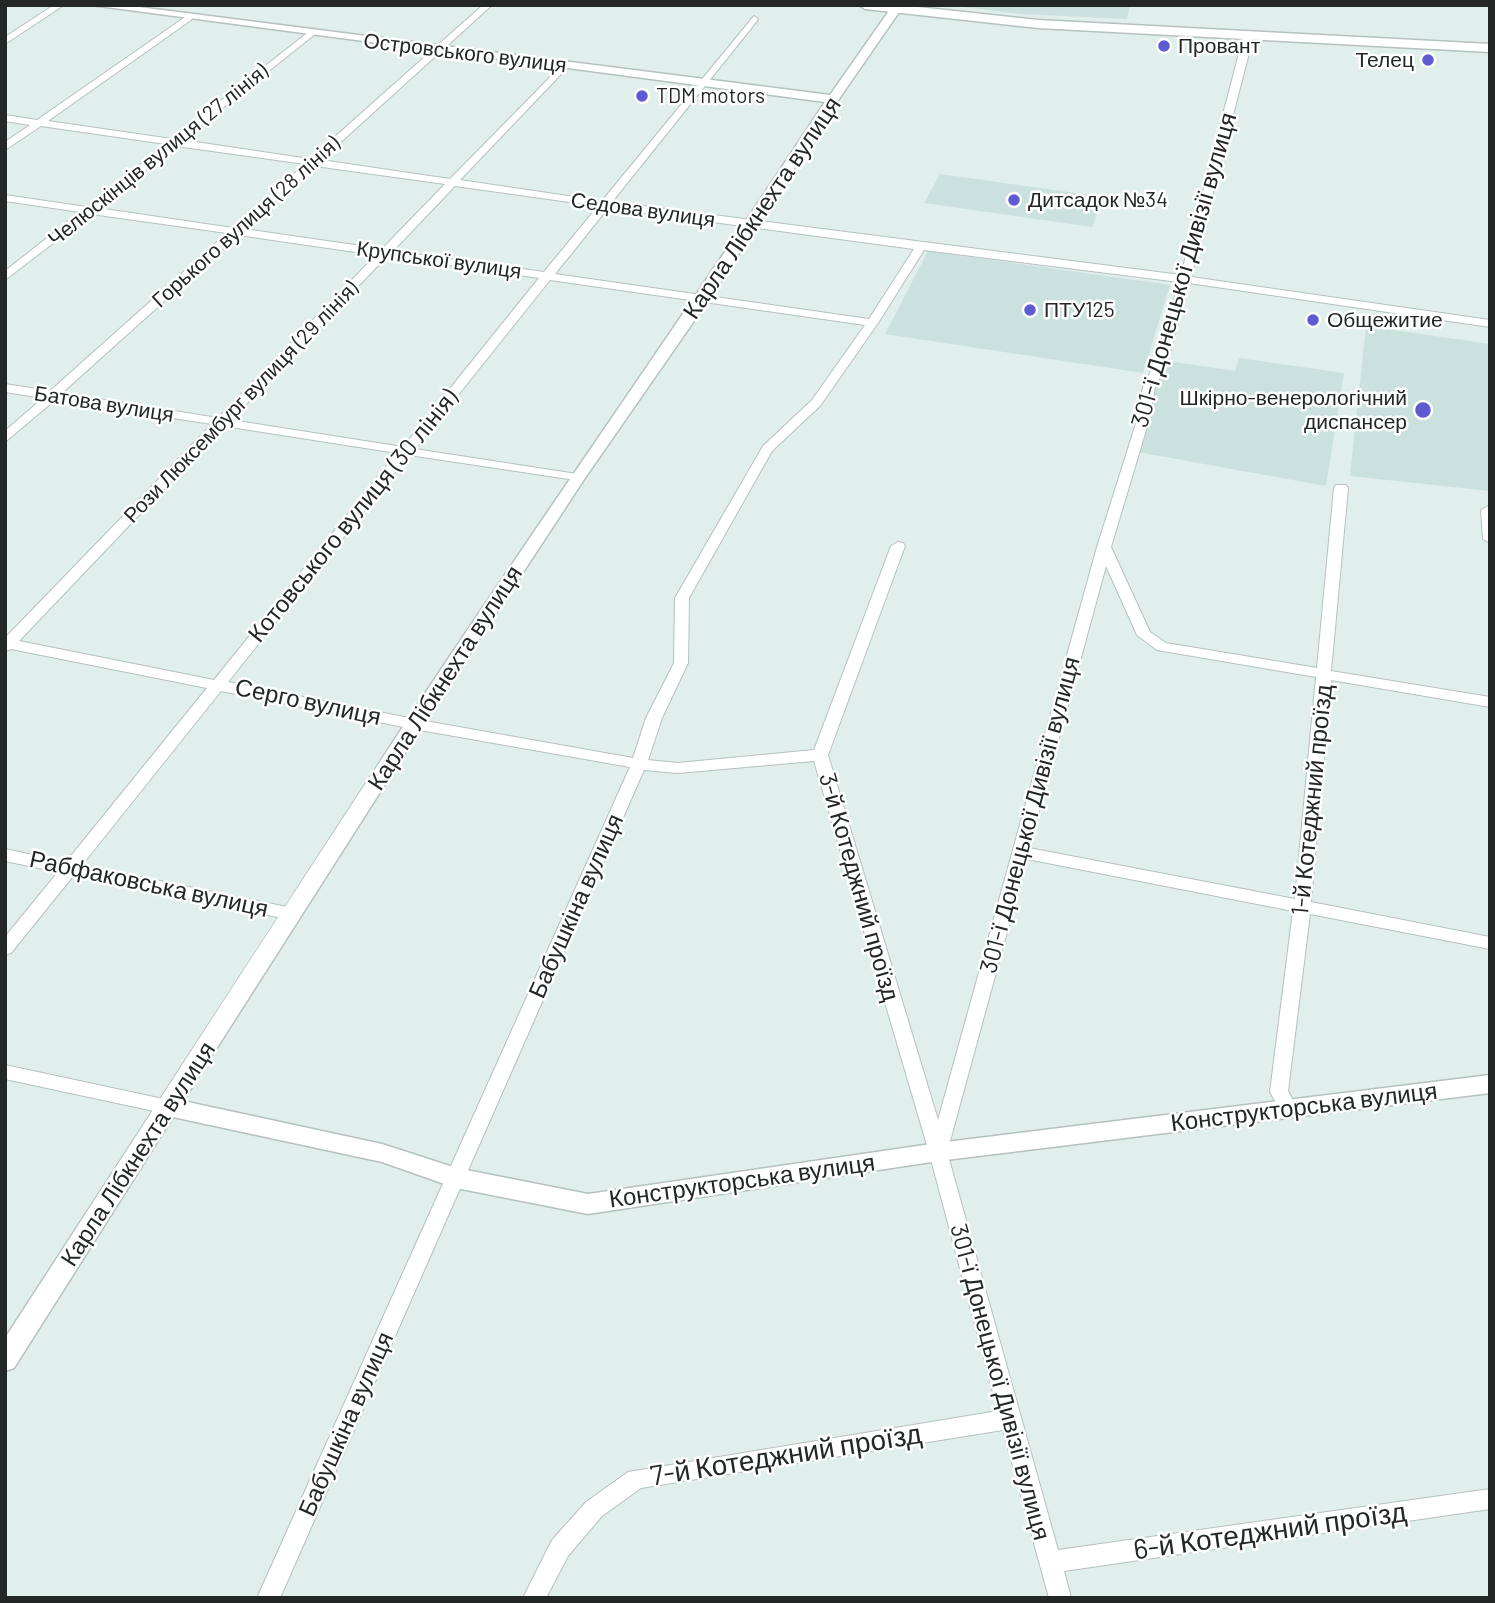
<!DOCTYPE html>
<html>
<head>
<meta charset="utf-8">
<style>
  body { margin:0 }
  #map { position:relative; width:1495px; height:1603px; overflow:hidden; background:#e0eeec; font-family:Barlow,sans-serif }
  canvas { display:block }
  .frame { position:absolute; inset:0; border:7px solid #232827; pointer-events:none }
</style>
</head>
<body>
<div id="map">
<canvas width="1495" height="1603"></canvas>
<div class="frame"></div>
</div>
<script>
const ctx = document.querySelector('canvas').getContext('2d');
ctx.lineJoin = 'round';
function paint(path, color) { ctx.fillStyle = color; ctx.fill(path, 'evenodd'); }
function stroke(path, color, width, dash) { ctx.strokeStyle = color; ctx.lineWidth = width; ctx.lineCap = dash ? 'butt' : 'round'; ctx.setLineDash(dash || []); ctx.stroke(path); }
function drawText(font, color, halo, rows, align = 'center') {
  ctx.font = font + ' Barlow,sans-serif'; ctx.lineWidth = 5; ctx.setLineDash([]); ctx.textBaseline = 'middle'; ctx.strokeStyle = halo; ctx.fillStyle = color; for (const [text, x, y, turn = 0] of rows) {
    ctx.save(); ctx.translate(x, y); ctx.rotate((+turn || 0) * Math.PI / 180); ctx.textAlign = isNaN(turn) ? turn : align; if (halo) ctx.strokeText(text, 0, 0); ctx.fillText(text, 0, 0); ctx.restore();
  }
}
const built = new Path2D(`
  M 946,5 L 1130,5 L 1127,19 L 1021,14 Z
  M 940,174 L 1104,197 L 1092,227 L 924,203 Z
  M 928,251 L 1170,285 L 1143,373 L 885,334 Z
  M 1366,326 L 1490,344 L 1490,491 L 1350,476 Z
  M 1239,358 L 1344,373 L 1326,486 L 1132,451 L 1161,360 L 1235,371 Z`);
const minor = new Path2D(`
  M 54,5 L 64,5 L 5,44 L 5,37 Z
  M 483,5 L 492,5 L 321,160 L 450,179 L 564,63 L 569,66 L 567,68 L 460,180 L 602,201 L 754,16 L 758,19 L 757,21 L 612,202 L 1181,275 L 1244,34 L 1249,31 L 1254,34 L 1191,277 L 1490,320 L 1490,327 L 1189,283 L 1167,363 L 1155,387 L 1149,420 L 1111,547 L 1150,632 L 1166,643 L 1317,668 L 1334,488 L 1336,485 L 1346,485 L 1348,488 L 1331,671 L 1490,697 L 1490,707 L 1331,680 L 1311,902 L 1490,937 L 1490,949 L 1310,914 L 1288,1091 L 1298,1109 L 1296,1114 L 1289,1116 L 1282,1114 L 1270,1092 L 1293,911 L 1027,859 L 947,1152 L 1058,1550 L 1490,1489 L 1490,1509 L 1064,1571 L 1071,1598 L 1049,1598 L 1003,1430 L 641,1488 L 602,1516 L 568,1556 L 546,1598 L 523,1598 L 552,1540 L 586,1502 L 628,1472 L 998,1411 L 929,1152 L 814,761 L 678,773 L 644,770 L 280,1598 L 257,1598 L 630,767 L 414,729 L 221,691 L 82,865 L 292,908 L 298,910 L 300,914 L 298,918 L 292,920 L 74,875 L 11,953 L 5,955 L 5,937 L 58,872 L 5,861 L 5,849 L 66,862 L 207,688 L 11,649 L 5,651 L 5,638 L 212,424 L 55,400 L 5,442 L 5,431 L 43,398 L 5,392 L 5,384 L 50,391 L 227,233 L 91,214 L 5,280 L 5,271 L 80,212 L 5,201 L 5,195 L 87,207 L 166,144 L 41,126 L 5,150 L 5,142 L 30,125 L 5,121 L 5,115 L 37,120 L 188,15 L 192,18 L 191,20 L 48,121 L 172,139 L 311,30 L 316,33 L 314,35 L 182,140 L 310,159 ZM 176,146 L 305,164 L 233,228 L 98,208 ZM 315,166 L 445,184 L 382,249 L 244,229 ZM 455,186 L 598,206 L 544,272 L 393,251 ZM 608,208 L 914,249 L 869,319 L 555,274 ZM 238,235 L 376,255 L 218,418 L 62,393 ZM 924,250 L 1179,282 L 1155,363 L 1143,387 L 1137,420 L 1097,547 L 938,1120 L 828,755 L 905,546 L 903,543 L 898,542 L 891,546 L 814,750 L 678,763 L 648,760 L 662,718 L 688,663 L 689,598 L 772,451 L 820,406 L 878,323 ZM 387,256 L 539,278 L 403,447 L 231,420 ZM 550,280 L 865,325 L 812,400 L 763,446 L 675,598 L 674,663 L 646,718 L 633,758 L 414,719 L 228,682 L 409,455 L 582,481 L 583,478 L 577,474 L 415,449 ZM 224,426 L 397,453 L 214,680 L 19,641 ZM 1106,566 L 1137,635 L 1157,650 L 1316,677 L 1295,899 L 1029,848 Z
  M 1488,506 L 1490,506 L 1490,543 L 1483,539 L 1481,510 Z
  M 5,1065 L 168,1100 L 175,1102 L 177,1107 L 175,1112 L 168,1114 L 5,1079 Z`);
const tertiary = new Path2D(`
  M 91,5 L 123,5 L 830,95 L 893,5 L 904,5 L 841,96 L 710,298 L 585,478 L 421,728 L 183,1101 L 382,1144 L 456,1168 L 588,1194 L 938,1143 L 1490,1075 L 1490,1093 L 938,1161 L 588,1214 L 456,1188 L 382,1162 L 173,1117 L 14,1368 L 5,1371 L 5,1338 C 139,1132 272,925 408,719 C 545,512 689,309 825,102 Z`);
const secondary = new Path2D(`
  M 859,5 L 899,5 L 1038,20 L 1490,44 L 1490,52 L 1038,28 L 865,9 Z`);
const markers = [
  [1164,46,7,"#5e5ad2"],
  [1428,60,7,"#5e5ad2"],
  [642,96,7,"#5e5ad2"],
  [1014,200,7,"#5e5ad2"],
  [1030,310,7,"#5e5ad2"],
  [1313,320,7,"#5e5ad2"],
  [1423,410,9,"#5e5ad2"]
];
const farPoinames = [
  ["Провант",1178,46],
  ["Телец",1414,60,"right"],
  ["TDM motors",656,96],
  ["Дитсадок №34",1028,200],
  ["ПТУ125",1044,310],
  ["Общежитие",1327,320],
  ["Шкірно-венерологічний",1407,398,"right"],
  ["диспансер",1407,422,"right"]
];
const farStreetnames = [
  ["Островського вулиця",465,53,7],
  ["Челюскінців вулиця (27 лiнiя)",158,155,-39],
  ["Седова вулиця",643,210,8],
  ["Горького вулиця (28 лiнiя)",246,222,-42],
  ["Крупської вулиця",439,260,8],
  ["Рози Люксембург вулиця (29 лiнiя)",241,402,-46],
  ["Батова вулиця",104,404,9]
];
const streetNames = [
  ["Карла Лібкнехта вулиця",762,208,-56],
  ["301-ї Донецької Дивізії вулиця",1184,270,-74],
  ["Котовського вулиця (30 лiнiя)",353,516,-51],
  ["Карла Лібкнехта вулиця",445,678,-57],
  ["Серго вулиця",308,702,12],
  ["1-й Котеджний проїзд",1312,800,-84],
  ["301-ї Донецької Дивізії вулиця",1030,815,-75],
  ["Рабфаковська вулиця",149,884,12],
  ["3-й Котеджний проїзд",859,887,74],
  ["Бабушкіна вулиця",576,906,-66],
  ["Конструкторська вулиця",1304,1107,-7],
  ["Карла Лібкнехта вулиця",138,1154,-57],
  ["Конструкторська вулиця",742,1181,-8],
  ["301-ї Донецької Дивізії вулиця",1000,1382,75],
  ["Бабушкіна вулиця",346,1424,-66]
];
const nearStreetnames = [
  ["7-й Котеджний проїзд",786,1455,-9],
  ["6-й Котеджний проїзд",1270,1531,-8]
];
paint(built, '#cbe1de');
stroke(minor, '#b5c1c0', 2);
stroke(tertiary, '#b5c1c0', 3);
stroke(secondary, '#b5c1c0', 3);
paint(minor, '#fff');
paint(tertiary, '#fff');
paint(secondary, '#fff');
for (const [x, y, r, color] of markers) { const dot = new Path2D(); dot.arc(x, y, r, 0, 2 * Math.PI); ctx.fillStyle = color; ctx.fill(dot); stroke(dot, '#fff', 2.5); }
drawText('21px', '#232827', '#fff', farPoinames, 'left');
drawText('21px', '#232827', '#fff', farStreetnames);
drawText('24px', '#232827', '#fff', streetNames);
drawText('28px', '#232827', '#fff', nearStreetnames);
</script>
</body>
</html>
